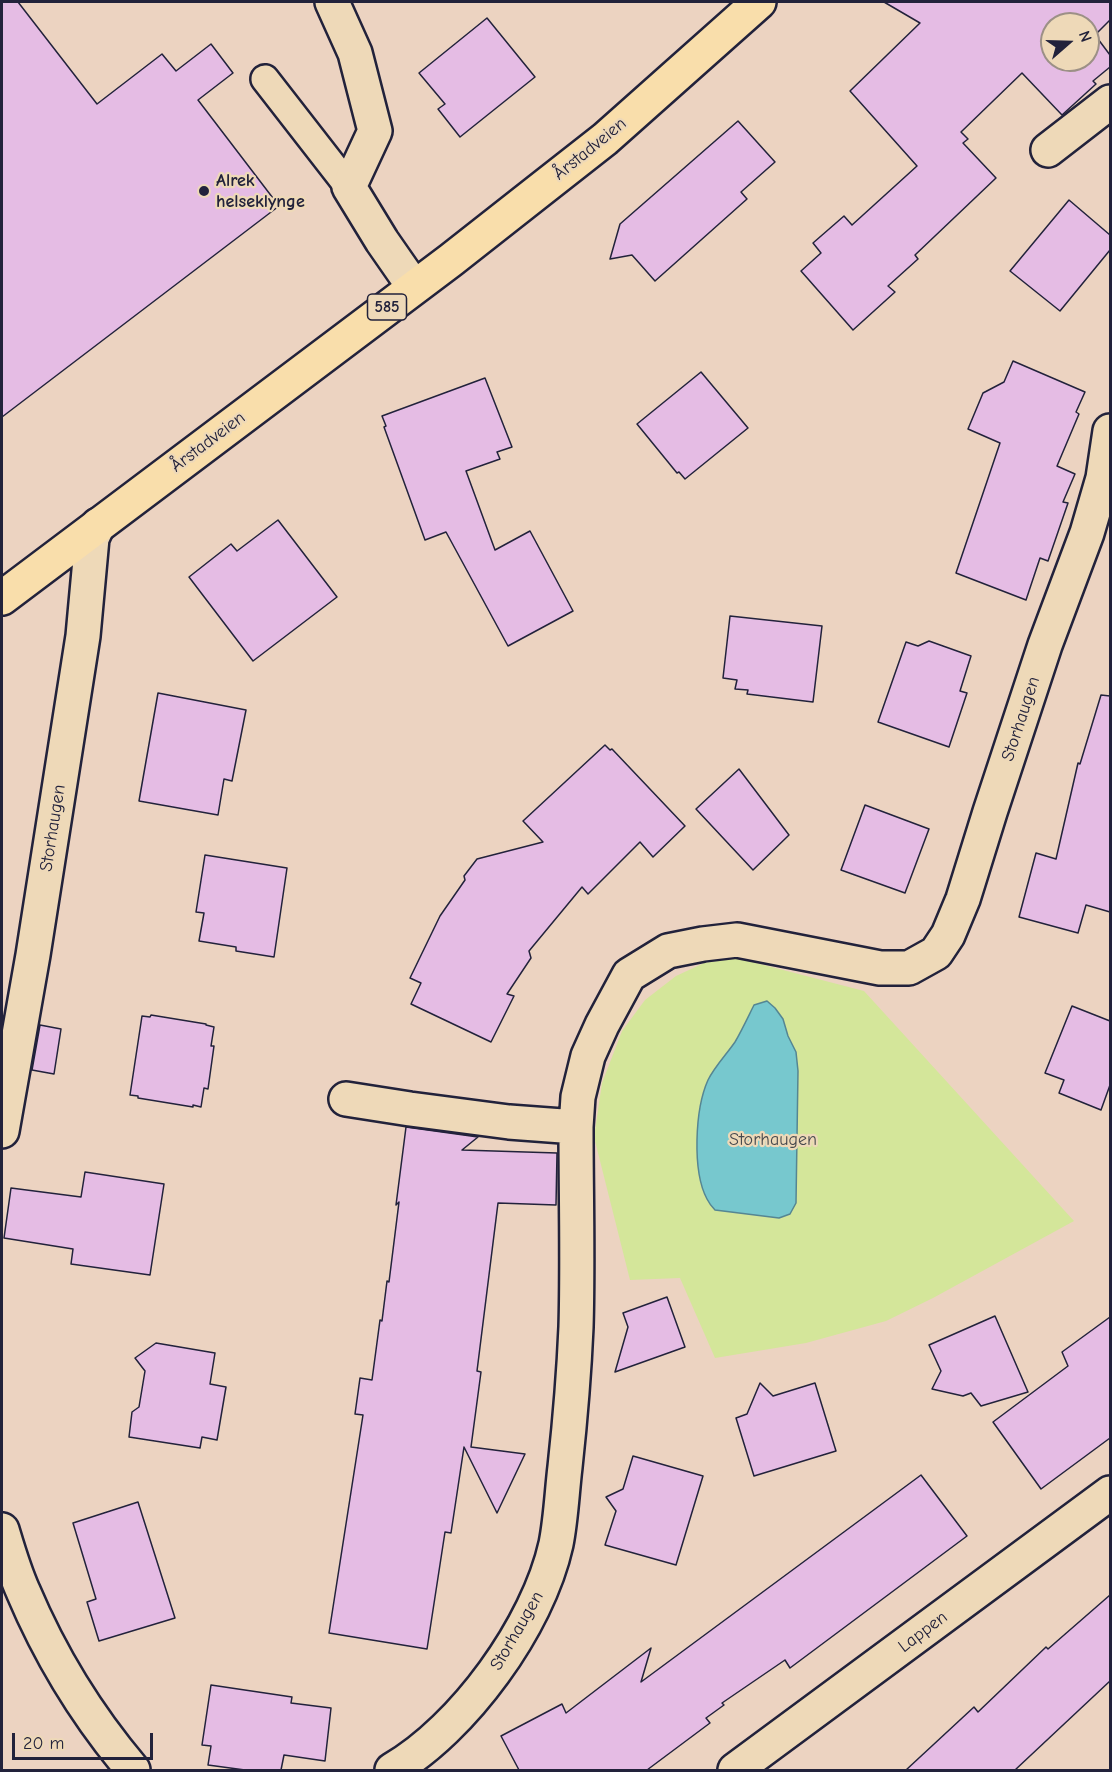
<!DOCTYPE html>
<html>
<head>
<meta charset="utf-8">
<style>
  body { margin:0 }
  #map { position:relative; width:1112px; height:1772px; overflow:hidden; background:#ecd3c1; font-family:"Comic Neue",sans-serif }
  canvas { display:block }
  .frame { position:absolute; inset:0; border:3px solid #22223b; pointer-events:none }
  .north { position:absolute; left:1040px; top:12px; width:60px; height:60px; box-sizing:border-box; background:#eed9b8; border:2px solid #9c9086; border-radius:50%; rotate:70deg; font-size:16px; font-weight:700; line-height:24px; text-align:center; color:#22223b }
  .north::after { content:''; display:block; margin:auto; width:21px; height:27px; background:#22223b; clip-path:polygon(50% 0,100% 100%,50% 72%,0 100%) }
  .scale { position:absolute; left:12px; top:1733px; width:141px; height:27px; box-sizing:border-box; border:3px solid #22223b; border-top:0; padding-left:8px; font-size:18px; line-height:21px; white-space:nowrap; color:#22223b; -webkit-text-stroke:4px #eed9b8; paint-order:stroke }
</style>
</head>
<body>
<div id="map">
<canvas width="1112" height="1772"></canvas>
<div class="frame"></div>
<div class="north">N</div>
<div class="scale">20 m</div>
</div>
<script>
const ctx = document.querySelector('canvas').getContext('2d');
ctx.lineJoin = 'round';
function paint(path, color) { ctx.fillStyle = color; ctx.fill(path, 'evenodd'); }
function stroke(path, color, width, dash) { ctx.strokeStyle = color; ctx.lineWidth = width; ctx.lineCap = dash ? 'butt' : 'round'; ctx.setLineDash(dash || []); ctx.stroke(path); }
function drawText(font, color, halo, rows, align = 'center') {
  ctx.font = font + ' "Comic Neue",sans-serif'; ctx.lineWidth = 4.5; ctx.setLineDash([]); ctx.textBaseline = 'middle'; ctx.strokeStyle = halo; ctx.fillStyle = color; for (const [text, x, y, turn = 0] of rows) {
    ctx.save(); ctx.translate(x, y); ctx.rotate((+turn || 0) * Math.PI / 180); ctx.textAlign = isNaN(turn) ? turn : align; if (halo) ctx.strokeText(text, 0, 0); ctx.fillText(text, 0, 0); ctx.restore();
  }
}
const green = new Path2D(`
  M 737,958 L 864,991 L 1074,1221 L 933,1298 L 886,1321 L 806,1343 L 715,1358 L 680,1278 L 630,1280 L 594,1137 L 602,1083 L 622,1031 L 645,1000 L 676,976 L 704,963 Z`);
const water = new Path2D(`
  M 767,1001 L 775,1008 L 783,1019 L 788,1036 L 796,1052 L 798,1071 L 796,1203 L 790,1214 L 779,1218 L 715,1210 C 712,1207 709,1203 707,1199 C 692,1171 695,1109 708,1080 C 715,1066 726,1055 735,1042 C 742,1030 748,1017 754,1005 Z`);
const building = new Path2D(`
  M 2,2 L 18,2 L 97,104 L 162,54 L 176,71 L 211,44 L 233,73 L 198,100 L 279,206 L 2,417 Z
  M 884,2 L 1110,2 L 1110,20 L 1095,35 L 1110,55 L 1110,67 L 1093,81 L 1096,84 L 1062,115 L 1022,73 L 961,132 L 968,139 L 963,143 L 996,178 L 915,255 L 918,259 L 888,286 L 895,292 L 853,330 L 801,271 L 821,253 L 813,243 L 844,216 L 852,225 L 917,166 L 850,91 L 920,23 ZM 1052,24 L 1088,24 L 1088,60 L 1052,60 Z
  M 487,18 L 535,77 L 460,137 L 438,109 L 445,104 L 419,73 Z
  M 738,121 L 775,162 L 741,192 L 747,199 L 655,281 L 632,255 L 610,259 L 620,224 Z
  M 1069,200 L 1110,235 L 1110,250 L 1060,311 L 1010,271 Z
  M 1013,361 L 1085,392 L 1076,412 L 1079,414 L 1057,466 L 1075,474 L 1063,502 L 1068,503 L 1048,561 L 1040,558 L 1026,600 L 956,573 L 1000,443 L 968,429 L 983,393 L 1004,382 Z
  M 701,372 L 748,428 L 685,479 L 679,472 L 677,473 L 637,424 Z
  M 485,378 L 512,447 L 497,452 L 500,459 L 466,471 L 495,550 L 530,531 L 573,611 L 508,646 L 446,532 L 425,540 L 384,427 L 386,426 L 382,416 Z
  M 278,520 L 337,597 L 253,661 L 189,577 L 231,544 L 237,551 Z
  M 730,616 L 822,626 L 813,702 L 747,694 L 748,690 L 735,689 L 737,680 L 723,678 Z
  M 929,641 L 971,656 L 960,691 L 967,693 L 949,747 L 878,722 L 906,642 L 918,646 Z
  M 158,693 L 246,710 L 232,781 L 224,779 L 218,815 L 139,801 Z
  M 1101,695 L 1110,696 L 1110,912 L 1086,905 L 1078,933 L 1019,917 L 1036,853 L 1056,859 L 1078,763 L 1080,764 Z
  M 605,745 L 610,750 L 612,749 L 685,826 L 653,857 L 640,842 L 588,894 L 582,887 L 529,951 L 531,958 L 507,994 L 514,996 L 491,1042 L 411,1004 L 421,983 L 410,978 L 440,916 L 465,880 L 464,876 L 477,859 L 543,842 L 523,821 Z
  M 739,769 L 789,835 L 753,870 L 696,809 Z
  M 865,805 L 929,829 L 905,893 L 841,870 Z
  M 205,855 L 287,868 L 274,957 L 236,951 L 236,947 L 199,941 L 204,913 L 196,912 Z
  M 1072,1006 L 1110,1021 L 1110,1085 L 1101,1110 L 1059,1093 L 1064,1080 L 1045,1073 Z
  M 151,1015 L 206,1024 L 206,1025 L 214,1027 L 211,1046 L 214,1046 L 208,1089 L 204,1088 L 201,1107 L 193,1105 L 193,1107 L 138,1098 L 138,1096 L 130,1095 L 142,1016 L 150,1017 Z
  M 40,1025 L 61,1029 L 54,1074 L 32,1070 Z
  M 406,1127 L 478,1137 L 462,1150 L 557,1153 L 556,1205 L 498,1203 L 477,1371 L 481,1372 L 471,1447 L 525,1454 L 497,1513 L 464,1447 L 451,1533 L 445,1532 L 427,1649 L 329,1633 L 363,1415 L 355,1414 L 360,1378 L 372,1380 L 380,1320 L 382,1321 L 387,1281 L 389,1282 L 399,1202 L 396,1205 Z
  M 85,1172 L 164,1184 L 150,1275 L 71,1264 L 73,1249 L 4,1238 L 11,1188 L 81,1197 Z
  M 667,1297 L 685,1347 L 615,1372 L 628,1327 L 623,1313 Z
  M 995,1316 L 1028,1392 L 981,1406 L 971,1393 L 963,1396 L 932,1389 L 941,1371 L 929,1345 Z
  M 1110,1317 L 1110,1438 L 1041,1489 L 993,1422 L 1068,1366 L 1062,1352 Z
  M 156,1343 L 215,1353 L 210,1384 L 226,1387 L 217,1440 L 202,1437 L 200,1448 L 129,1437 L 132,1412 L 139,1407 L 145,1371 L 135,1358 Z
  M 760,1383 L 773,1396 L 815,1383 L 836,1451 L 754,1476 L 736,1418 L 747,1414 Z
  M 633,1456 L 703,1476 L 676,1565 L 605,1545 L 616,1511 L 606,1497 L 623,1489 Z
  M 921,1475 L 967,1536 L 790,1668 L 785,1660 L 722,1703 L 724,1705 L 706,1718 L 710,1723 L 647,1770 L 519,1770 L 501,1736 L 562,1704 L 566,1713 L 651,1648 L 641,1682 Z
  M 138,1502 L 175,1618 L 99,1641 L 87,1602 L 96,1599 L 73,1523 Z
  M 1110,1595 L 1110,1681 L 1015,1770 L 906,1770 L 974,1707 L 978,1712 L 1046,1647 L 1048,1649 Z
  M 211,1685 L 292,1697 L 291,1703 L 331,1708 L 325,1761 L 284,1755 L 281,1770 L 245,1770 L 208,1765 L 211,1746 L 202,1745 Z`);
const lane = new Path2D(`
  M 265,79 L 349,187`);
const street = new Path2D(`
  M 332,2 L 355,53 L 375,131 L 349,187 L 382,241 L 414,287
  M 1048,150 L 1110,102
  M 346,1099 L 410,1109 L 509,1122 L 576,1127
  M 2,1131 L 33,955 L 83,636 L 92,538 L 98,525
  M 2,1530 C 8,1550 14,1571 23,1591 C 50,1655 88,1717 133,1770
  M 392,1770 C 463,1729 538,1626 556,1544 C 561,1519 562,1492 565,1467 C 570,1421 574,1374 576,1327 C 578,1260 576,1194 576,1127 L 578,1097 L 588,1056 L 602,1025 L 629,975 L 668,951 L 703,944 L 737,940 L 880,968 L 909,968 L 936,953 L 948,935 L 963,899 L 990,812 L 1045,645 L 1087,533 L 1103,478 L 1110,431
  M 735,1770 L 1110,1493`);
const primary = new Path2D(`
  M 2,598 L 451,260 L 540,190 L 605,139 L 759,2`);
const markers = [
  [204,191,6,"#22223b"]
];
const shields = [
  [387,307,39]
];
const shieldNames = [
  ["585",387,307]
];
const streetNames = [
  ["Årstadveien",590,149,-39],
  ["Årstadveien",208,442,-37],
  ["Storhaugen",1021,719,-72],
  ["Storhaugen",53,828,-81],
  ["Storhaugen",517,1631,-60],
  ["Lappen",923,1632,-37]
];
const poiNames = [
  ["Alrek",216,181],
  ["helseklynge",216,202]
];
const parkNames = [
  ["Storhaugen",773,1140]
];
paint(green, '#d4e69a');
paint(water, '#77c8ce');
stroke(water, '#558693', 1.5);
paint(building, '#e5bce4');
stroke(building, '#22223b', 1.5);
stroke(lane, '#22223b', 32);
stroke(street, '#22223b', 38);
stroke(primary, '#22223b', 38);
stroke(lane, '#eed9b8', 27);
stroke(street, '#eed9b8', 33);
stroke(primary, '#f9deab', 33);
for (const [x, y, r, color] of markers) { const dot = new Path2D(); dot.arc(x, y, r, 0, 2 * Math.PI); ctx.fillStyle = color; ctx.fill(dot); stroke(dot, '#eed9b8', 2); }
for (const [x, y, w] of shields) { const box = new Path2D(); box.roundRect(x - w / 2, y - 13, w, 26, 4.5); ctx.fillStyle = '#eed9b8'; ctx.fill(box); stroke(box, '#22223b', 1.5); }
drawText('bold 16px', '#22223b', null, shieldNames);
drawText('18px', '#22223b', '#eed9b8', streetNames);
drawText('bold 18px', '#22223b', '#eed9b8', poiNames, 'left');
drawText('18px', '#46494e', '#eed9b8', parkNames);
</script>
</body>
</html>
